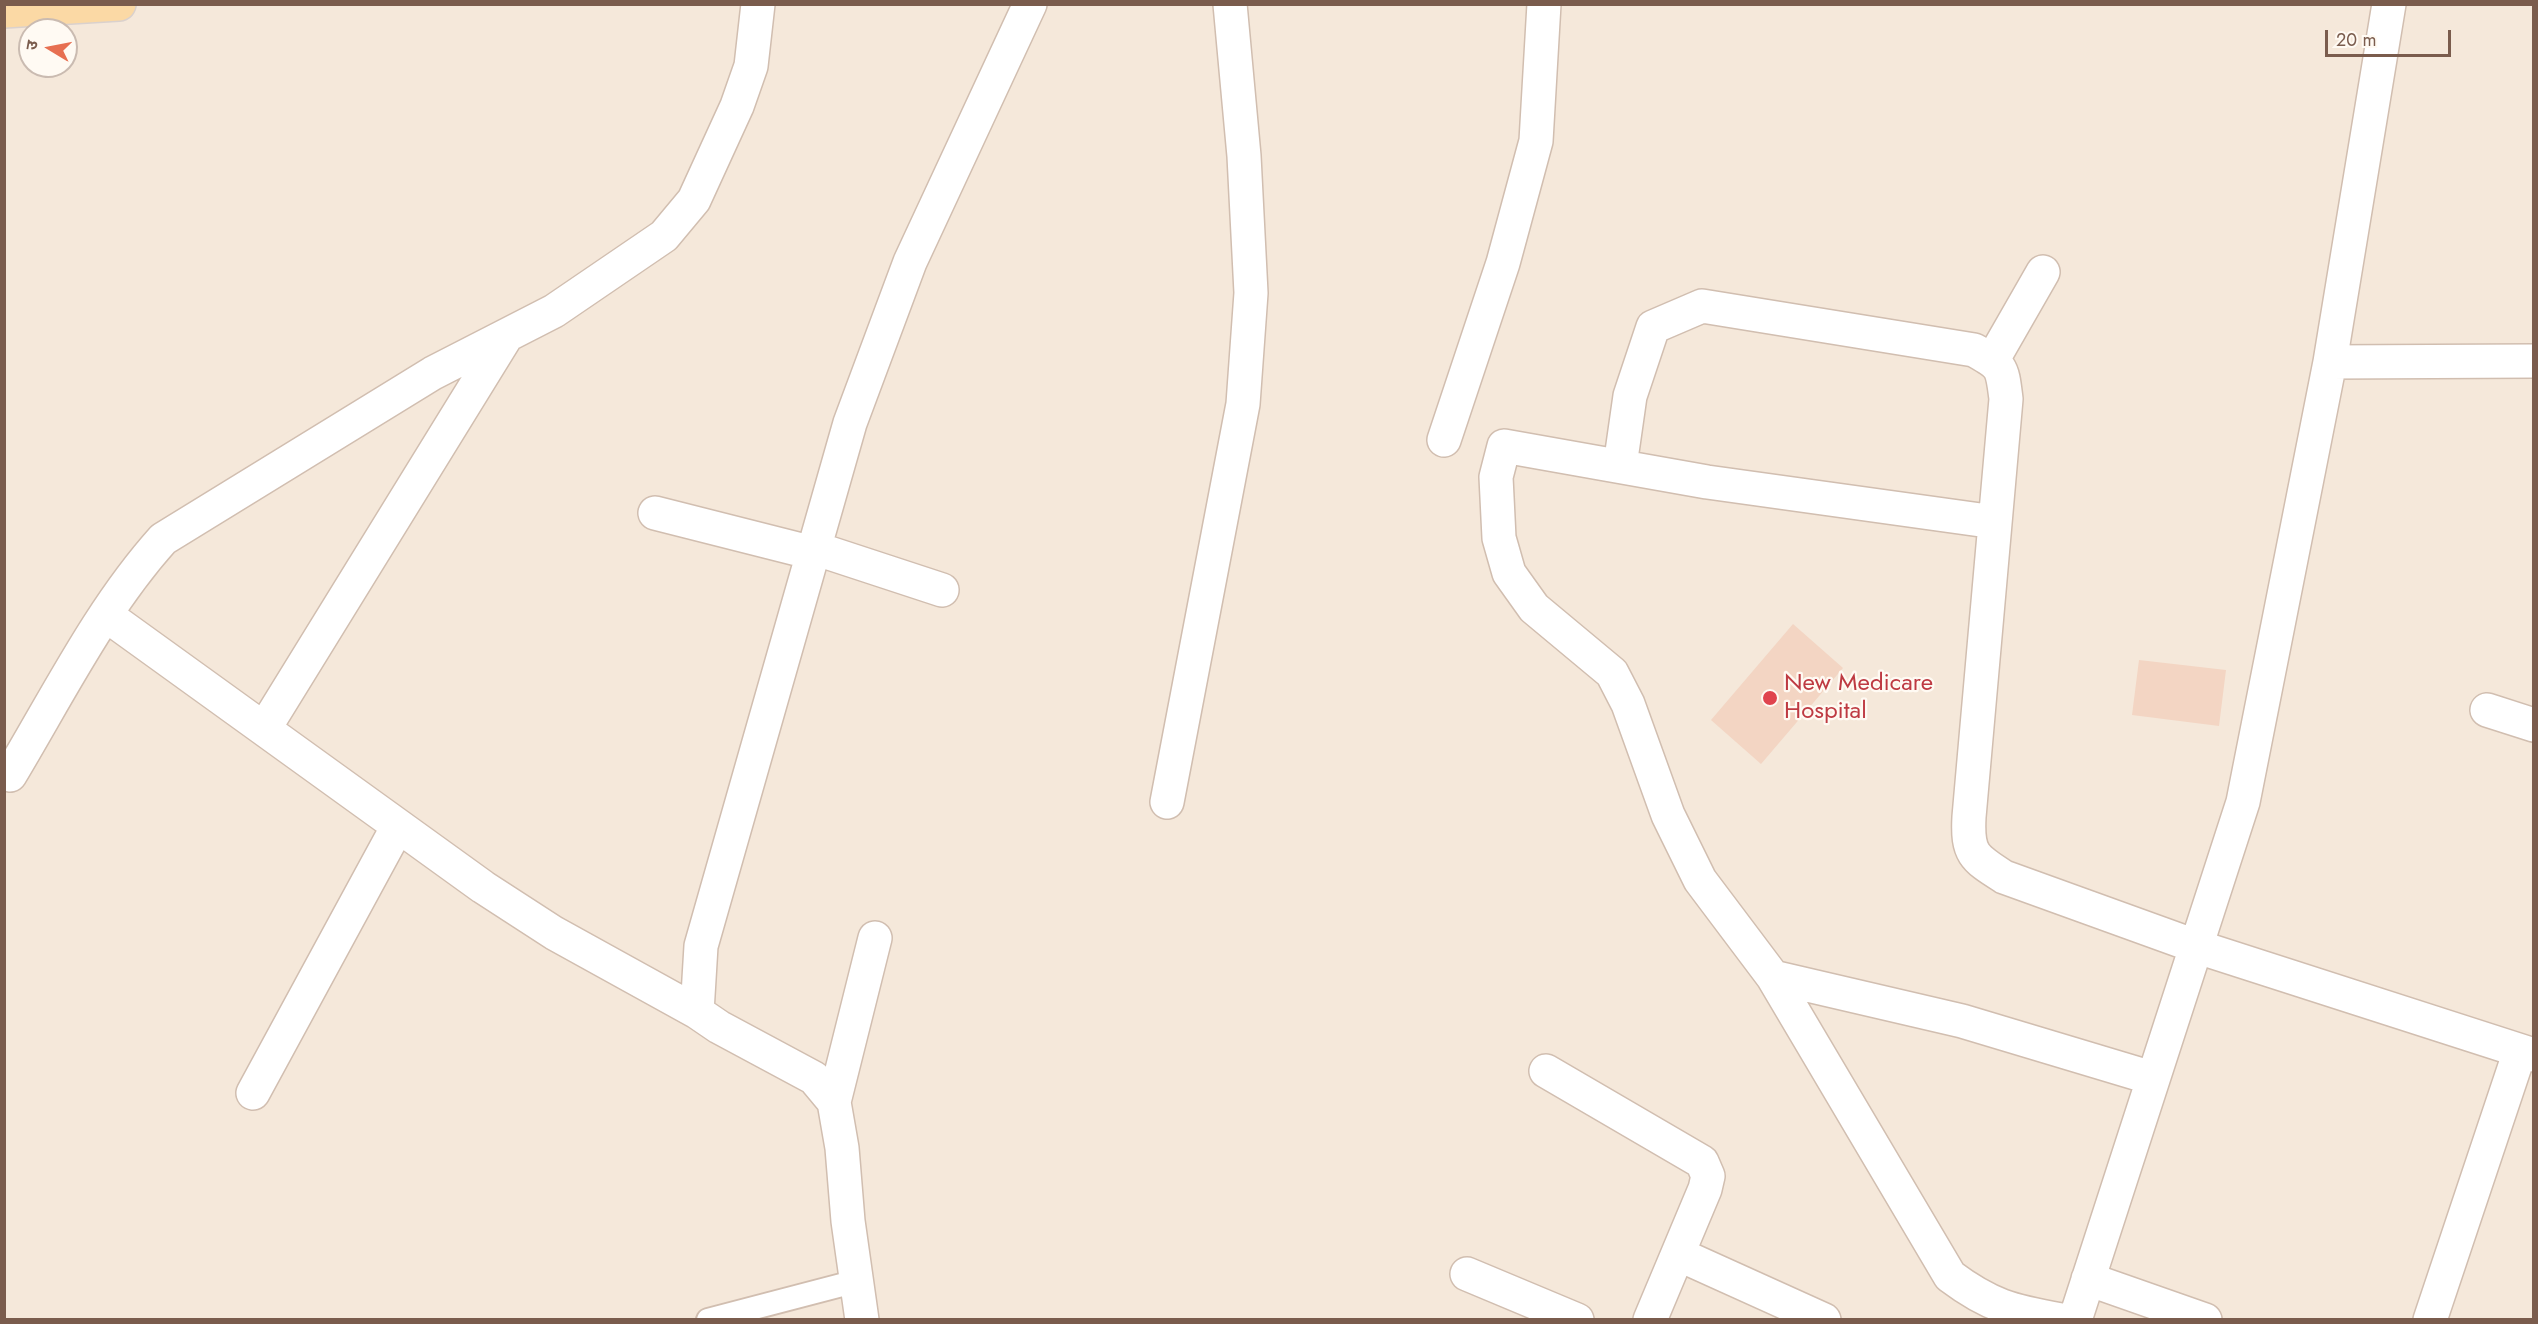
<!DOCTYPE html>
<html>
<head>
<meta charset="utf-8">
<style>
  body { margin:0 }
  #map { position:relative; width:2538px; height:1324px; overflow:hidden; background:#fdf6ec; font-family:Jost,"Noto Sans Devanagari",sans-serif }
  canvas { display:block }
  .frame { position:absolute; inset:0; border:6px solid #7a5c4d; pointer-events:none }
  .north { position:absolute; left:18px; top:18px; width:60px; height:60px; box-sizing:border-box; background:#fffaf3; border:2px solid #cabbb1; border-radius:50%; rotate:280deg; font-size:16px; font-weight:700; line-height:24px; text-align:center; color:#7a5c4d }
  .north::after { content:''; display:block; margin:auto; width:21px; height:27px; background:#e76f51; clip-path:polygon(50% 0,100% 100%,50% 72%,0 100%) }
  .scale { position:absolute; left:2325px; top:30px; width:126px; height:27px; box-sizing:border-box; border:3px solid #7a5c4d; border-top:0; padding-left:8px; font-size:18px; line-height:21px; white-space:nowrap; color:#7a5c4d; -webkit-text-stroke:4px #fffaf3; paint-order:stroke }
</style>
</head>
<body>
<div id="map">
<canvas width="2538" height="1324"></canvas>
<div class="frame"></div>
<div class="north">उ</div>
<div class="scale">20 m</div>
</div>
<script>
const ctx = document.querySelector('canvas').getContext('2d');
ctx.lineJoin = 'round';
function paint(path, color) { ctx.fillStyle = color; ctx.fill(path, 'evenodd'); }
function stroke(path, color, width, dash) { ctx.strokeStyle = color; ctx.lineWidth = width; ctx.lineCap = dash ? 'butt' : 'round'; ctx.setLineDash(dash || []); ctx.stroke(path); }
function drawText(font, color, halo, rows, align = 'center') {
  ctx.font = font + ' Jost,sans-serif'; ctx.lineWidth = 4.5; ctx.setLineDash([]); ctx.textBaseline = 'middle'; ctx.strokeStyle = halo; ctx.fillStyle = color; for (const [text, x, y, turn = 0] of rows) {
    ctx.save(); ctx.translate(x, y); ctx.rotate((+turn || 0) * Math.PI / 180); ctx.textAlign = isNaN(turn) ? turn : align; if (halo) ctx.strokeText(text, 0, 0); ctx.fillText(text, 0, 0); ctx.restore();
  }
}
const residential = new Path2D(`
  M 5,5 L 2533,5 L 2533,1319 L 5,1319 ZM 30,30 L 66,30 L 66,66 L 30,66 Z`);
const building = new Path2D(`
  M 1793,624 L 1843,668 L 1761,764 L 1711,720 Z
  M 2139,660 L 2226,670 L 2219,726 L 2132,715 Z`);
const service = new Path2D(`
  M 708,1320 L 857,1281`);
const minor = new Path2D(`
  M 1992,361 L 2043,272
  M 2330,362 L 2534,361
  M 1444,440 L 1503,263 L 1536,141 L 1544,4
  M 1620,466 L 1630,396 L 1653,327 L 1702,306 L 1974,350 C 2003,366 2002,367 2006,399 L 1969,817 C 1967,854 1974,858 2004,877 L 2195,946 L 2534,1055
  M 655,513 L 813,553
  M 1995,522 L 1707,482 L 1504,446 L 1496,477 L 1499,538 L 1509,573 L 1534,608 L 1612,673 L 1628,704 L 1668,815 L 1700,880 L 1773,977 L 1962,1021 L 2152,1078
  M 814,548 L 942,590
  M 106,615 L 483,887 L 554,933 L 697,1012
  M 2487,710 L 2534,725
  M 264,729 L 507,335
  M 10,775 C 58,695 101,608 163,539 L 433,373 L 554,311 L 664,236 L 694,200 L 737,106 L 751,66 L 758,4
  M 1167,802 L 1243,404 L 1251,293 L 1244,156 L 1230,4
  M 1773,977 L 1950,1276 C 1990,1306 2012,1311 2061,1320
  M 1546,1071 L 1702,1162 L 1708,1176 L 1705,1189 L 1650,1320
  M 253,1093 L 398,826
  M 834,1102 L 875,938
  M 1678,1254 L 1824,1320
  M 1467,1274 L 1577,1320
  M 2088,1279 L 2205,1320
  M 862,1320 L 848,1221 L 842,1148 L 834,1102 L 814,1078 L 719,1027 L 697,1012 L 701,946 L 850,423 L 910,262 L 1030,4
  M 2075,1320 L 2243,802 L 2330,362 L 2389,4
  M 2430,1320 L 2520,1051`);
const primary = new Path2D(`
  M 4,11 L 119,4`);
const markers = [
  [1770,698,8,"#e0444e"]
];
const healthNames = [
  ["New Medicare",1784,684],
  ["Hospital",1784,712]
];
paint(residential, '#f5e8da');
paint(building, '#f3d5c3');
stroke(service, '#d1beb0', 26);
stroke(minor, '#d1beb0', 36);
stroke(primary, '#dad1cd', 36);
stroke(service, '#fff', 22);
stroke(minor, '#fff', 33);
stroke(primary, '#fbd9a5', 33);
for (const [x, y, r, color] of markers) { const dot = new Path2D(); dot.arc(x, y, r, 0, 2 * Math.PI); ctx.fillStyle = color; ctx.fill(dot); stroke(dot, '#fffaf3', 2); }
drawText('24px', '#be3a42', '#fffaf3', healthNames, 'left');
</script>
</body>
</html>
